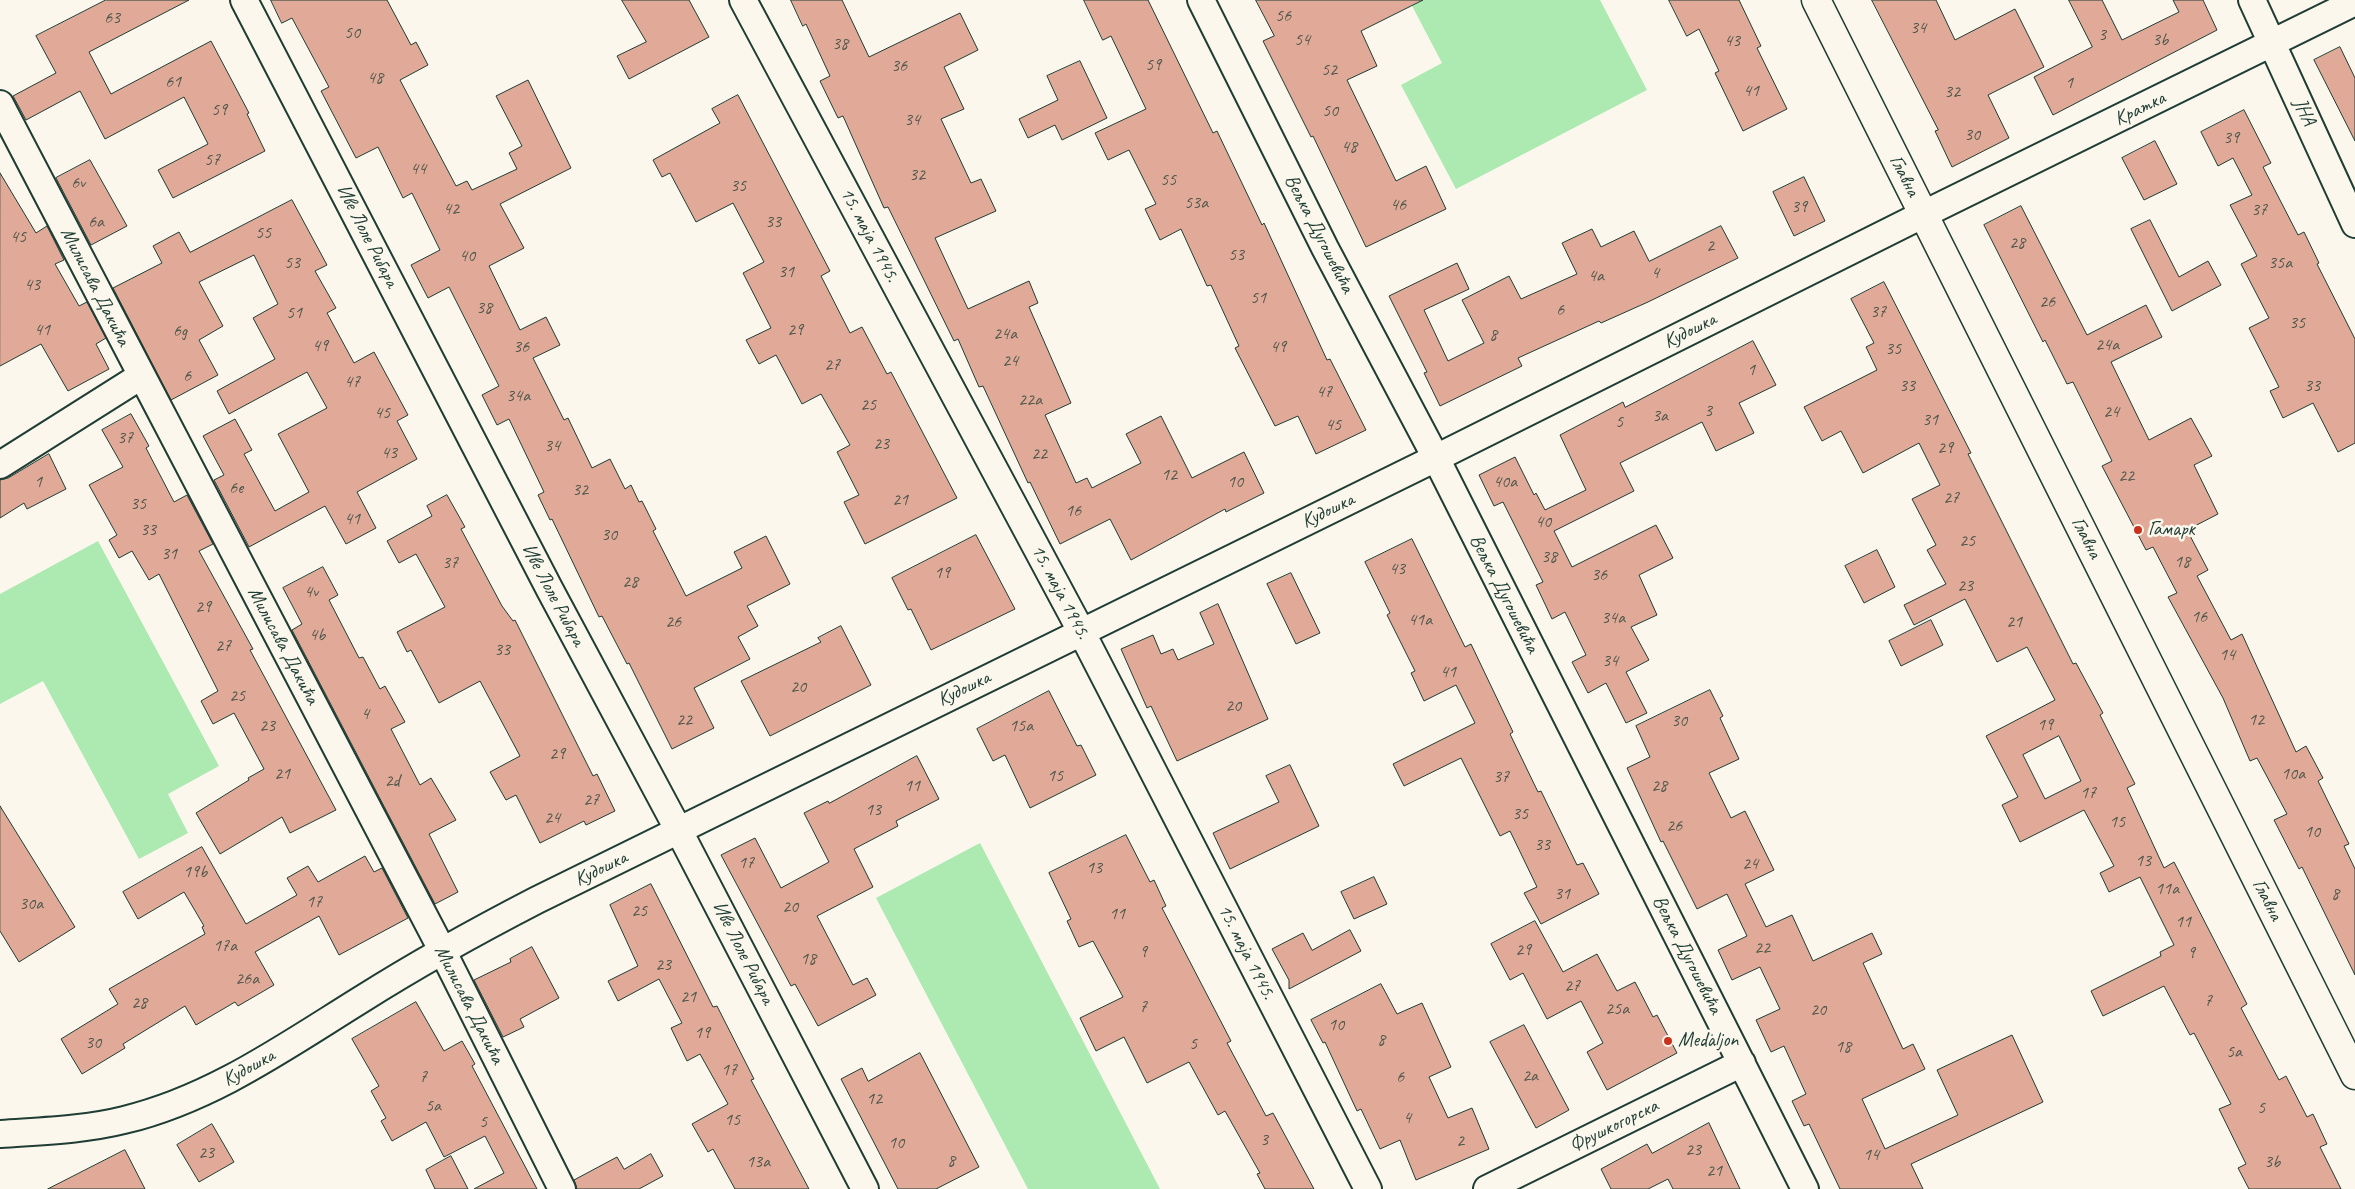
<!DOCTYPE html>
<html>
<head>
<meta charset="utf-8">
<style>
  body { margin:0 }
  canvas { display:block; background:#fbf7ec }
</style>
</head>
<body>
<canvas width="2355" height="1189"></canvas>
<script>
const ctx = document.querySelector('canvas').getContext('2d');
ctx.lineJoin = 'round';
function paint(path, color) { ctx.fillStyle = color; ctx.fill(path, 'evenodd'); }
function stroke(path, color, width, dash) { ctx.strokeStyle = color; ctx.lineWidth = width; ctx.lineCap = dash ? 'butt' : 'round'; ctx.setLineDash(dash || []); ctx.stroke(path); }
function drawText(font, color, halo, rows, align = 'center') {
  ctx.font = font + ' Caveat,sans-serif'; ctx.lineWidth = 5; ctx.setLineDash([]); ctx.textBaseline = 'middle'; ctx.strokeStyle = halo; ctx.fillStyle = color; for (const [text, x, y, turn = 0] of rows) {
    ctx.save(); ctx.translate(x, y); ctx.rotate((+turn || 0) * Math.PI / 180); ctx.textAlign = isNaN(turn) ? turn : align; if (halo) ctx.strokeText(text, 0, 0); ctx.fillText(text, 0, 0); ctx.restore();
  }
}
const green = new Path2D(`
  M 1409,0 L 1600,0 L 1647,90 L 1456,189 L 1401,85 L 1442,63 Z
  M 98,541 L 219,766 L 168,794 L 188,833 L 139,859 L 43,681 L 0,704 L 0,594 Z
  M 980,843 L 1160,1189 L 1028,1189 L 876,898 Z`);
const building = new Path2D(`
  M 106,0 L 189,0 L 89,52 L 111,94 L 211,41 L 249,113 L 247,114 L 265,151 L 173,198 L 158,170 L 208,144 L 184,97 L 105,139 L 80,91 L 26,120 L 13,96 L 56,73 L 36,36 Z
  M 271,0 L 387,0 L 411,45 L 416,42 L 428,65 L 400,80 L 456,186 L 467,181 L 472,190 L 517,169 L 509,153 L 522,146 L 496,96 L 528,80 L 571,168 L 500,204 L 524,248 L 489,266 L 520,330 L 546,317 L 560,345 L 533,358 L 564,420 L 568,418 L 592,468 L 610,459 L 625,489 L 631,485 L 639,502 L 642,501 L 656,529 L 653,531 L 686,596 L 742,568 L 734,552 L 766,536 L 790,584 L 747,606 L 758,626 L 738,637 L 750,659 L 694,688 L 714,728 L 672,749 L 629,663 L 627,664 L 602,616 L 599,617 L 552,519 L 550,520 L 538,495 L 544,492 L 509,419 L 497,425 L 482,395 L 499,386 L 449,287 L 428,298 L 411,265 L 440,250 L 412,193 L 403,198 L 378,147 L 356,158 L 321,91 L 329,87 L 292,18 L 282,23 Z
  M 622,0 L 689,0 L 709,37 L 629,79 L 617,56 L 646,42 Z
  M 791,0 L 842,0 L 869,57 L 960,13 L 978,50 L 944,67 L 964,109 L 941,119 L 971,183 L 981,179 L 996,211 L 935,238 L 968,309 L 1029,281 L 1038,303 L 1029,307 L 1071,403 L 1045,415 L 1076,483 L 1087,478 L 1092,488 L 1141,463 L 1126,434 L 1161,416 L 1192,478 L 1244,452 L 1264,493 L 1226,512 L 1225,509 L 1131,560 L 1110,519 L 1060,544 L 1030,482 L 1028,483 L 983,386 L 979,387 L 958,339 L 954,341 L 888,207 L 884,208 L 843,116 L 838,118 L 820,81 L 830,76 L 806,24 L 803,26 Z
  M 1084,0 L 1148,0 L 1213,133 L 1217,131 L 1262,225 L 1264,223 L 1327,360 L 1330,359 L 1366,430 L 1316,454 L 1298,416 L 1275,426 L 1235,348 L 1239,346 L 1211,285 L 1207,286 L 1181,229 L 1160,240 L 1145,209 L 1156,204 L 1129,150 L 1108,160 L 1095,133 L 1146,109 L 1111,36 L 1103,40 Z
  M 1256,0 L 1423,0 L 1361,31 L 1377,66 L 1347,80 L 1396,181 L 1426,166 L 1446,209 L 1366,247 L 1313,136 L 1311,137 L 1263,41 L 1274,36 Z
  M 1669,0 L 1739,0 L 1761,46 L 1757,48 L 1787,109 L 1743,131 L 1715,73 L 1719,71 L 1699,29 L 1687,36 Z
  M 1872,0 L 1936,0 L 1955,40 L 2015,9 L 2044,67 L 1988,95 L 2009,138 L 1952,167 L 1935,131 L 1938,130 Z
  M 2069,0 L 2102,0 L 2122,40 L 2179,12 L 2173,0 L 2203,0 L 2217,30 L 2053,115 L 2034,77 L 2092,47 Z
  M 2340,47 L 2355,78 L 2355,141 L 2314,60 Z
  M 1080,61 L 1107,118 L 1062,140 L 1055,125 L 1028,138 L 1019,119 L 1058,100 L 1047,76 Z
  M 738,95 L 830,271 L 821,276 L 850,333 L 862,327 L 887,374 L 891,372 L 957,498 L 865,544 L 844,502 L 859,495 L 837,452 L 850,445 L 821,394 L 802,404 L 776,355 L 759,364 L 746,340 L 771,328 L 743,273 L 764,262 L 733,203 L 696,222 L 670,173 L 662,177 L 653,160 L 720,123 L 712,109 Z
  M 2244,110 L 2271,163 L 2263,167 L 2298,235 L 2304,232 L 2319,263 L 2317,264 L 2355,339 L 2355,443 L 2338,452 L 2313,403 L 2283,418 L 2270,391 L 2279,387 L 2249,328 L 2269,318 L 2241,264 L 2257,256 L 2230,205 L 2252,195 L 2233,158 L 2218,166 L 2201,132 Z
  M 2155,141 L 2177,184 L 2144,200 L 2122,158 Z
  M 90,160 L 127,226 L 91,245 L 56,178 Z
  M 0,173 L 36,233 L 47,226 L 64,260 L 55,264 L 79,306 L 87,302 L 106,338 L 96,344 L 109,369 L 68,391 L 41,344 L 0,366 Z
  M 1804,177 L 1825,221 L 1794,236 L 1773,192 Z
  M 292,200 L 327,265 L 315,271 L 336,308 L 327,313 L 354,363 L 374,352 L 408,415 L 397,421 L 417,459 L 357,492 L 376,528 L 346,544 L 325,506 L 249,547 L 214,480 L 224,475 L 203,436 L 235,419 L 252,450 L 244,454 L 275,511 L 309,492 L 278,434 L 327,408 L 307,372 L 229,414 L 217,391 L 275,359 L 253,318 L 278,304 L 254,255 L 199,282 L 223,326 L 199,340 L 218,375 L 171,400 L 113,288 L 162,263 L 153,246 L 179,232 L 190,252 Z
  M 2021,206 L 2087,335 L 2146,305 L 2162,337 L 2111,362 L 2149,440 L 2191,418 L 2212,456 L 2194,465 L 2218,514 L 2187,530 L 2208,570 L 2197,576 L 2231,640 L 2242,634 L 2296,752 L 2306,746 L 2323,778 L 2318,781 L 2349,844 L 2344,846 L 2355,869 L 2355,975 L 2302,867 L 2299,869 L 2274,820 L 2287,814 L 2257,758 L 2250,761 L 2223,698 L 2168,597 L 2177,593 L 2153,547 L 2146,550 L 2102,466 L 2112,461 L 2073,382 L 2067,384 L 2045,340 L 2043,342 L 1984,225 Z
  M 2150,220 L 2179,277 L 2208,261 L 2221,285 L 2172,311 L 2131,229 Z
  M 1721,226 L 1738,258 L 1648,302 L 1601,323 L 1599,321 L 1518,358 L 1522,366 L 1440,406 L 1424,373 L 1427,372 L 1389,296 L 1457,263 L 1469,289 L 1424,310 L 1448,361 L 1484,343 L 1462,300 L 1509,276 L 1521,299 L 1577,274 L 1562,243 L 1592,229 L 1601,247 L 1634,231 L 1649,261 Z
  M 1884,282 L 1971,453 L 1968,454 L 2073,664 L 2076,663 L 2103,713 L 2100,715 L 2135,784 L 2127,788 L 2164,868 L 2174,862 L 2247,1004 L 2241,1008 L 2279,1080 L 2286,1076 L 2307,1117 L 2313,1114 L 2327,1144 L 2320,1147 L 2341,1189 L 2249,1189 L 2238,1168 L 2246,1164 L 2219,1109 L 2231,1104 L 2194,1033 L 2190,1035 L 2164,986 L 2103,1016 L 2091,991 L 2161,956 L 2160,952 L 2174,945 L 2140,877 L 2109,892 L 2100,873 L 2114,866 L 2084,810 L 2020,842 L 2002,805 L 2018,797 L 1986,736 L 2055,700 L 2027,647 L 1997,662 L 1965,599 L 1914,625 L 1904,605 L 1946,584 L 1927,550 L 1936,545 L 1912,499 L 1940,485 L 1919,443 L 1863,473 L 1841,431 L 1822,441 L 1804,407 L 1877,370 L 1866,347 L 1874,343 L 1851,299 ZM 2059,736 L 2081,781 L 2045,799 L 2023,755 Z
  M 1753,341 L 1776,385 L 1739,403 L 1754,433 L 1716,451 L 1702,422 L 1620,463 L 1634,491 L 1554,531 L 1572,567 L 1656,525 L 1673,558 L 1639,575 L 1657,615 L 1631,627 L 1649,660 L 1626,672 L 1647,713 L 1626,723 L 1606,683 L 1588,693 L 1572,662 L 1586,655 L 1565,612 L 1552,619 L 1536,585 L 1543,582 L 1503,502 L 1494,506 L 1479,475 L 1515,457 L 1534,495 L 1536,493 L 1545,510 L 1586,490 L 1560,435 L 1623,402 L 1625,407 Z
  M 131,414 L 149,446 L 146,448 L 174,502 L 187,495 L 213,544 L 199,551 L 253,649 L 250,650 L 336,810 L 290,833 L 282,817 L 220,854 L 196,813 L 249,780 L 248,778 L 264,769 L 234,713 L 213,724 L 201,701 L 218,691 L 159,574 L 149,580 L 132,551 L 119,558 L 109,540 L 117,535 L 89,485 L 123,467 L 102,430 Z
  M 49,454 L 66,489 L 27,509 L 24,503 L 0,518 L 0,480 L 8,478 Z
  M 447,495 L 465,527 L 461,529 L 502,606 L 513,621 L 515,620 L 593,776 L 597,774 L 615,811 L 586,825 L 584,821 L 540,843 L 516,795 L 506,800 L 490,772 L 520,756 L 480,681 L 439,703 L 411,650 L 407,652 L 397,632 L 445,607 L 416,554 L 399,563 L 387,541 L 432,516 L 427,506 Z
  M 976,535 L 1015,609 L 931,650 L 911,609 L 908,610 L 892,578 Z
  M 1412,539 L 1465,647 L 1471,644 L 1513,732 L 1510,734 L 1538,792 L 1541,791 L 1577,865 L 1583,863 L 1599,894 L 1541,924 L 1524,893 L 1537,887 L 1510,831 L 1500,836 L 1461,758 L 1404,786 L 1393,764 L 1475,723 L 1456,685 L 1424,701 L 1411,673 L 1415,671 L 1387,615 L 1390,613 L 1365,562 Z
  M 1877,550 L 1895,587 L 1864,603 L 1845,566 Z
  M 323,567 L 338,595 L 329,600 L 359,658 L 363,657 L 380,689 L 385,686 L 405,722 L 391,729 L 420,785 L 431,778 L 456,820 L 429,834 L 458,892 L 435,904 L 292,630 L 302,624 L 283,588 Z
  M 1291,573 L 1320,633 L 1296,644 L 1267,584 Z
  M 1218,604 L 1268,719 L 1177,761 L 1151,706 L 1147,708 L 1121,649 L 1153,635 L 1161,654 L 1173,649 L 1178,660 L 1214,644 L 1200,613 Z
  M 1931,620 L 1943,645 L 1901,666 L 1889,641 Z
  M 841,626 L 871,685 L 770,736 L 741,681 L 821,642 L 818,638 Z
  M 1710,690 L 1723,716 L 1720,718 L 1739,759 L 1709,773 L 1731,818 L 1745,811 L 1774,870 L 1745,884 L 1766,927 L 1792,915 L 1813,961 L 1872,933 L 1882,954 L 1863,963 L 1903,1049 L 1913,1044 L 1925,1069 L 1862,1099 L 1885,1149 L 1958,1115 L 1937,1070 L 2012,1035 L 2043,1102 L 1911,1164 L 1923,1189 L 1840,1189 L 1809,1124 L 1804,1126 L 1792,1101 L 1806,1094 L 1784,1046 L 1771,1052 L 1756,1020 L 1780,1009 L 1760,967 L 1732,980 L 1718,950 L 1747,936 L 1727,894 L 1697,909 L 1663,841 L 1661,842 L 1627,768 L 1650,757 L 1636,726 Z
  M 1049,691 L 1077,746 L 1081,745 L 1096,775 L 1030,808 L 1005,755 L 993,761 L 977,729 Z
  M 917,756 L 939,799 L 896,821 L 898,826 L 854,849 L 873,887 L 817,916 L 853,985 L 867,978 L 876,995 L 818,1026 L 795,984 L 791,986 L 721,855 L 755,838 L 781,888 L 829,862 L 804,813 L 828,801 L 829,803 Z
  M 1290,765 L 1319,826 L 1230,869 L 1213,833 L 1279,802 L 1266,776 Z
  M 0,806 L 75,927 L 19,962 L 0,931 Z
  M 1126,835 L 1150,882 L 1154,880 L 1166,906 L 1162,908 L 1231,1041 L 1227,1043 L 1266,1116 L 1273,1113 L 1314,1189 L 1265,1189 L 1257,1174 L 1260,1173 L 1225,1111 L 1218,1115 L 1189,1062 L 1147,1083 L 1124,1037 L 1096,1051 L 1080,1018 L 1123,997 L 1093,941 L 1079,947 L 1067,921 L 1071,919 L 1049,873 Z
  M 202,847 L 246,924 L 297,895 L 287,878 L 308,866 L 318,882 L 365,856 L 374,872 L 382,868 L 408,918 L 339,955 L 319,916 L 255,952 L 274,985 L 238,1006 L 235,1002 L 196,1025 L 185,1006 L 123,1044 L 125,1048 L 82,1074 L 61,1039 L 118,1004 L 109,989 L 205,934 L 202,927 L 204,926 L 184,892 L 138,919 L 123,892 Z
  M 1374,877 L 1387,904 L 1354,919 L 1341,892 Z
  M 651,884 L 713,1007 L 717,1006 L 754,1079 L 751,1080 L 809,1189 L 735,1189 L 713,1149 L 708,1152 L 692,1124 L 728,1104 L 700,1054 L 687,1061 L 671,1028 L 682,1023 L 659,979 L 618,1001 L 608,981 L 638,966 L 610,905 Z
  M 1535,921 L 1563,972 L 1597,954 L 1617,991 L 1635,982 L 1653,1017 L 1657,1015 L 1677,1053 L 1607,1090 L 1587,1052 L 1603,1043 L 1581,1001 L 1547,1019 L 1523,973 L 1510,980 L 1491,944 Z
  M 1350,930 L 1361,951 L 1289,989 L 1289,980 L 1272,949 L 1303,933 L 1312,950 Z
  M 532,947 L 559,998 L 520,1019 L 524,1027 L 503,1037 L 474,980 L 511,962 L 510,959 Z
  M 1381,984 L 1397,1014 L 1422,1003 L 1451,1067 L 1429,1077 L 1448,1118 L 1472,1108 L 1489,1149 L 1416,1180 L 1400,1140 L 1380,1149 L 1361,1109 L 1357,1111 L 1325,1042 L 1323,1043 L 1311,1020 Z
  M 416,1002 L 444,1051 L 462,1041 L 475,1064 L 472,1066 L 537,1189 L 474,1189 L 504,1173 L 485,1136 L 444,1157 L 426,1122 L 392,1141 L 381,1121 L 386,1118 L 371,1091 L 379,1086 L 352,1039 Z
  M 1524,1025 L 1569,1110 L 1536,1128 L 1490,1042 Z
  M 920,1053 L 979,1167 L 936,1189 L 898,1189 L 841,1079 L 862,1068 L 868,1081 Z
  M 1709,1123 L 1740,1189 L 1673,1189 L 1668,1179 L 1648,1189 L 1611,1189 L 1601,1169 L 1647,1144 L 1652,1153 Z
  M 212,1124 L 234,1162 L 199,1182 L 177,1145 Z
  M 125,1150 L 145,1189 L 48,1189 Z
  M 651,1154 L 663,1176 L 639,1189 L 577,1189 L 574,1180 L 617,1157 L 624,1169 Z
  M 451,1156 L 468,1189 L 435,1189 L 426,1170 Z`);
const minor = new Path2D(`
  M 244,0 L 550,590 L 679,831 L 865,1189
  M 743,0 L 1081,631 L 1368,1189
  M 1201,0 L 1325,248 L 1436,458 L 1805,1189
  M 2252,0 L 2355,224
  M 0,104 L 442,950 L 562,1189
  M 0,465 L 141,376
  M 0,1134 C 41,1131 84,1130 124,1120 C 212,1099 286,1046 362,999 C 419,963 477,931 537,900 L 1436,458 L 1924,214 L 2355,2
  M 1487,1189 L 1742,1063`);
const major = new Path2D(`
  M 1816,0 L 2355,1075`);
const markers = [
  [2138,530,5,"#c8321e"],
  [1668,1041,5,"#c8321e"]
];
const numberNames = [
  ["56",1283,16],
  ["63",112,18],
  ["34",1918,28],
  ["50",352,33],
  ["3",2102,35],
  ["54",1302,40],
  ["3b",2160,40],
  ["43",1732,41],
  ["38",840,44],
  ["59",1153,65],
  ["36",899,66],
  ["52",1329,70],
  ["48",375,78],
  ["61",173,82],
  ["1",2069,83],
  ["41",1751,91],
  ["32",1952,92],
  ["59",219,110],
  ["50",1330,111],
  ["34",912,120],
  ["30",1972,135],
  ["39",2231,138],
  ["48",1349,147],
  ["57",212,160],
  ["44",418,169],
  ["32",917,175],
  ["55",1168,180],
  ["6v",78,183],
  ["35",738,186],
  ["53a",1196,203],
  ["46",1398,205],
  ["39",1799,207],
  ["42",451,209],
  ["37",2259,210],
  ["6a",96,222],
  ["33",773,222],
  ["55",263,233],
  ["45",18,237],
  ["28",2017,243],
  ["2",1710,246],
  ["53",1236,255],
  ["40",467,256],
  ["53",292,263],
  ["35a",2280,263],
  ["31",786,272],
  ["4",1655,273],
  ["4a",1596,276],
  ["43",32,285],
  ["51",1258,298],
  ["26",2047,302],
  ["38",484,308],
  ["6",1560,310],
  ["37",1878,312],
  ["51",294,313],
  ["35",2297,323],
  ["41",42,330],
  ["29",795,330],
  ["6g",180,331],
  ["24a",1005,334],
  ["8",1493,335],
  ["24a",2107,345],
  ["49",320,346],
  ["36",521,347],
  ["49",1278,347],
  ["35",1893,349],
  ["24",1010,361],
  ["27",832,365],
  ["1",1751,370],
  ["6",187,376],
  ["47",352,382],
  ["33",1907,386],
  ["33",2312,386],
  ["47",1324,392],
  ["34a",518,396],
  ["22a",1030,400],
  ["25",868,405],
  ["3",1708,411],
  ["24",2111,412],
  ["45",382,413],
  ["3a",1660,416],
  ["31",1930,420],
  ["5",1619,422],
  ["45",1333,425],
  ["37",125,438],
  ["23",881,444],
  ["34",552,446],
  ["29",1945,448],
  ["43",389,453],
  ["22",1039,454],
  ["12",1169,475],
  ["22",2126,476],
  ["1",38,482],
  ["10",1235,482],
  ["40a",1505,482],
  ["6e",236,488],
  ["32",580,490],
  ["27",1951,498],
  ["21",900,500],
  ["35",138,504],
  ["16",1073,511],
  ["41",352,519],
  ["40",1543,522],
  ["33",148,530],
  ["30",609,535],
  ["25",1967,541],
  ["31",169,554],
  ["38",1549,557],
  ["18",2182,562],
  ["37",450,563],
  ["43",1397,569],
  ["19",942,573],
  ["36",1599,575],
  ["28",630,582],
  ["23",1965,586],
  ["4v",311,592],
  ["29",203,607],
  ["16",2199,617],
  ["34a",1613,618],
  ["41a",1420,620],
  ["26",673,622],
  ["21",2014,622],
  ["4b",317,635],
  ["27",223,646],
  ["33",502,650],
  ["14",2227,655],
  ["34",1610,661],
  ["41",1448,672],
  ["20",798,687],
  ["25",237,696],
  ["20",1233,706],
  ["4",365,714],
  ["22",684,720],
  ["12",2256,720],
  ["30",1679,721],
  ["19",2045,725],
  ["23",267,726],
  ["15a",1021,726],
  ["29",557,754],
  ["21",282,774],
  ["10a",2293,774],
  ["15",1055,776],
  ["37",1501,777],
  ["2d",392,781],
  ["11",912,786],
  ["28",1659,786],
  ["17",2088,793],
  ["27",591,800],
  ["13",873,810],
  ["35",1520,814],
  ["24",552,818],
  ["15",2117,822],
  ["26",1674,826],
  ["10",2312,832],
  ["33",1542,845],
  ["13",2143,861],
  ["17",746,863],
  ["24",1750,864],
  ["13",1094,868],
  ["19b",195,872],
  ["11a",2167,889],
  ["31",1562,894],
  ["8",2335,894],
  ["17",314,902],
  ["30a",31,904],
  ["20",790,907],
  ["25",639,911],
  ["11",1117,914],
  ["11",2183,922],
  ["17a",225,946],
  ["22",1762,948],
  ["29",1523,950],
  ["9",1143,952],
  ["9",2191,953],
  ["18",808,959],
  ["23",663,965],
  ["26a",247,979],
  ["27",1572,986],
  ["21",688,997],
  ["7",2208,1001],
  ["28",139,1003],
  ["7",1143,1007],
  ["25a",1617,1009],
  ["20",1818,1010],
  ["10",1336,1025],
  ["19",702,1033],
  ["8",1381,1040],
  ["30",93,1043],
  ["5",1193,1044],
  ["18",1843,1047],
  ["5a",2234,1052],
  ["17",729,1070],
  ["2a",1530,1076],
  ["7",423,1077],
  ["6",1400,1077],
  ["12",874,1099],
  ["5a",433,1106],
  ["5",2261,1108],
  ["4",1407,1118],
  ["15",732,1120],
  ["5",483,1122],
  ["3",1264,1140],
  ["2",1460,1141],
  ["10",896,1143],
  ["23",1693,1150],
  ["23",206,1153],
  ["14",1871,1155],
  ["8",951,1161],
  ["13a",758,1162],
  ["3b",2272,1162],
  ["21",1714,1171]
];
const streetNames = [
  ["Кратка",2140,109,-26],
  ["ЈНА",2304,112,65],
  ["Главна",1904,176,63],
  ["Вељка Дугошевића",1319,234,63],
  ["15. маја 1945.",869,235,62],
  ["Иве Лоле Рибара",367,236,63],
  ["Милисава Дакића",95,287,63],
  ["Кудошка",1690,331,-27],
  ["Кудошка",1328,511,-26],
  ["Главна",2086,538,63],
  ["15. маја 1945.",1060,592,62],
  ["Вељка Дугошевића",1504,594,63],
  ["Иве Лоле Рибара",553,595,62],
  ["Милисава Дакића",283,646,62],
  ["Кудошка",964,689,-26],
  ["Кудошка",601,869,-26],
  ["Главна",2267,900,63],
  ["15. маја 1945.",1246,952,63],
  ["Иве Лоле Рибара",743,953,63],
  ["Вељка Дугошевића",1687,955,63],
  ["Милисава Дакића",469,1005,63],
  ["Кудошка",249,1068,-29],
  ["Фрушкогорска",1614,1126,-26]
];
const poiNames = [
  ["Гамарк",2148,530],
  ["Medaljon",1678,1041]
];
paint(green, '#aceab2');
paint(building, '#e1aa98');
stroke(building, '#1f3d34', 1);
stroke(minor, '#1f3d34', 30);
stroke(major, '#1f3d34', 31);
stroke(minor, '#fbf7ec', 26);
stroke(major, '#fbf7ec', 28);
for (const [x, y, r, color] of markers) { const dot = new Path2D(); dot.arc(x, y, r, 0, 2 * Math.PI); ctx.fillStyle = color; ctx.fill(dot); stroke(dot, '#fbf7ec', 2); }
drawText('18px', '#50584d', null, numberNames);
drawText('20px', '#1f3d34', '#fbf7ec', streetNames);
drawText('20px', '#1f3d34', '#fbf7ec', poiNames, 'left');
</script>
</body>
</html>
